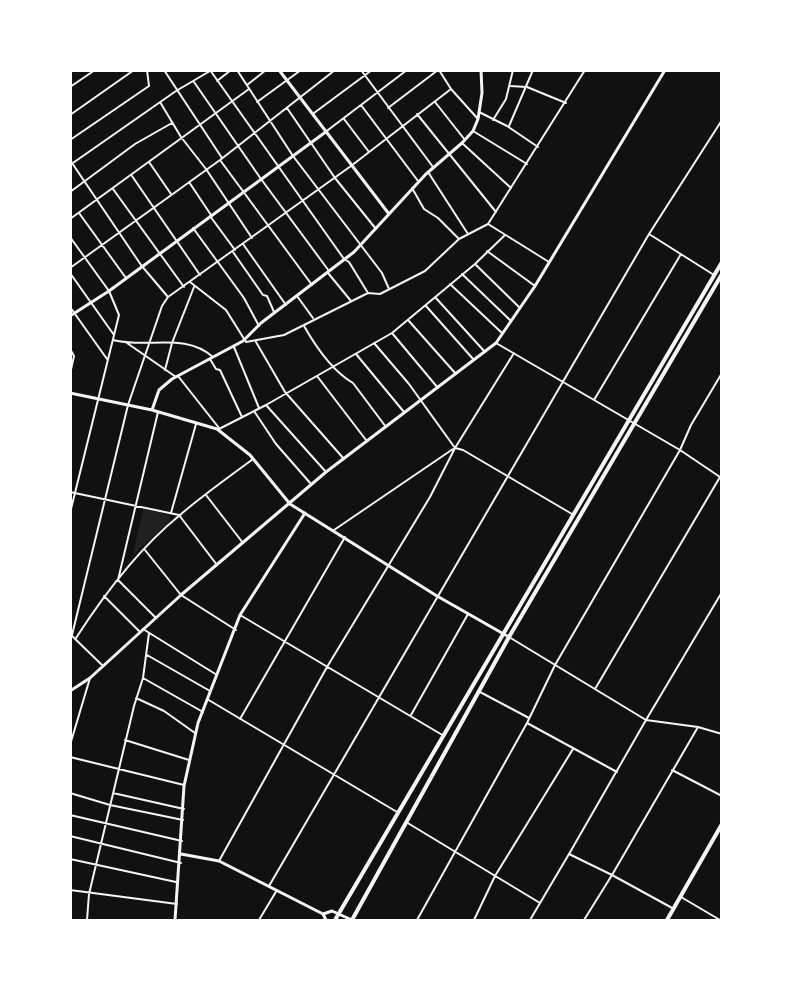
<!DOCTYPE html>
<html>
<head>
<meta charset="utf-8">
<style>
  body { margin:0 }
  #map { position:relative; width:792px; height:991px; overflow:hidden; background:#111; font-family:"Fira Sans Condensed",sans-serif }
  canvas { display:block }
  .frame { position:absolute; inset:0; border:72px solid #fff; pointer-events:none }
</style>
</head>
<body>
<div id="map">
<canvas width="792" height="991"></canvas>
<div class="frame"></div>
</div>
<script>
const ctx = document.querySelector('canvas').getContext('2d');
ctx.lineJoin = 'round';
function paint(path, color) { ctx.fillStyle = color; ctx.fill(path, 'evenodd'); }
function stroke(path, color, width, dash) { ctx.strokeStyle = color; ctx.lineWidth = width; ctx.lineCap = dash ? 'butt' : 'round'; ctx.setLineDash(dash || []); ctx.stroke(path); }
const green = new Path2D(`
  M 143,509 L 169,515 L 170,521 L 133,555 Z`);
const minor = new Path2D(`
  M 164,70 L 222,158
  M 210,70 L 344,259 L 349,262 L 368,293
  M 237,70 L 293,156 L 382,273 L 389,289
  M 361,70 L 433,167
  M 439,70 L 451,89 L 478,119
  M 217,81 L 231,70
  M 194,82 L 261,179
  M 247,85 L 266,70
  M 510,86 L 527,87 L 566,103
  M 70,87 L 95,70
  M 160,102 L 181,137 L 206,169 L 252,238
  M 257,102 L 301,70
  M 435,102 L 465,140
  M 361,105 L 418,181
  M 287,108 L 335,178 L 376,229
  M 388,108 L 438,70
  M 479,112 L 507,126 L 538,147
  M 314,113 L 372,70
  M 417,114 L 496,212
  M 70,115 L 134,70
  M 344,119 L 369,152
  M 493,120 L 506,99 L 513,70
  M 509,126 L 533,70
  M 328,130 L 407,70
  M 473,131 L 527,164
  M 70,140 L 149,86 L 147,70
  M 462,143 L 511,188
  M 70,160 L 141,265 L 168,297
  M 220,160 L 312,285
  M 149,162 L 171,194
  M 70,165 L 176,91 L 210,71
  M 428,172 L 468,234
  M 132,176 L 200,275
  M 261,179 L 329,271
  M 189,182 L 211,215
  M 412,188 L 424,209 L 438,218 L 459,239
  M 113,189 L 184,287
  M 70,192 L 135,144 L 172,123
  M 79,213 L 126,278
  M 210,216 L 235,250
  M 70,219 L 249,89
  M 488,224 L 549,262
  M 193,228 L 244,298 L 259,326
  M 649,234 L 714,275
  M 70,237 L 109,291 L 119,315 L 70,513
  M 243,244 L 286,305
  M 487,251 L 535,286
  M 233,252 L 263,295 L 267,296 L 274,312
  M 475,264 L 520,308
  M 70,268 L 220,160 L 335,70
  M 70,273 L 114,335
  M 328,273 L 351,301
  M 462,274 L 511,321
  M 190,282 L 226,310 L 246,342 L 284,335 L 368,293 L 380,294 L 425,271 L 459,239 L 488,224 L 585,70
  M 450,284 L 502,333
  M 297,296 L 313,318
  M 435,297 L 485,352
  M 426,306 L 474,360
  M 70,307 L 107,359
  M 408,320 L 456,374
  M 304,326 C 316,347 332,371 353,383 L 386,427
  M 392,333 L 438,388
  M 113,340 C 148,349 184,332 213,357
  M 256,342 L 285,392 L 344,459
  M 127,343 L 176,377
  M 374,343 L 409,384 L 455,448 L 463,450 L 572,514
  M 496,343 L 680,450 L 720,477 L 595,689
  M 234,347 L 259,408
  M 70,349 L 74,356 L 70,374
  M 356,354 L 404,412
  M 210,359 L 216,369 L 220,370 L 242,417
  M 165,370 L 172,343 L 194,287
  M 178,376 L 219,428
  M 317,376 L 366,440
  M 594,400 L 681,254
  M 266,405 L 326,472
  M 254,411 L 276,444 L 311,484
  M 219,429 L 266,405 L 392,333 L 475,264 L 505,235
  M 70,492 L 179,515 L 217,565
  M 206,495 L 243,543
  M 171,513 L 196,424
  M 334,530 L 453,449
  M 145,550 L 181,595 L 236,630
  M 104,596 L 140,632
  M 240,615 L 444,736
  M 156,618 L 118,580 L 158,412
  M 143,629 L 217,675
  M 70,634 L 102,665
  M 72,635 L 128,405 L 162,306 L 168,297 L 351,166 L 451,89
  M 509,637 L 646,720 L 722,592
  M 76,638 C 105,593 138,549 180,515 C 203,495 229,477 253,459
  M 147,655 L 210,691
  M 143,678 L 203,712
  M 480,692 L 529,718
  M 136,698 L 164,711 L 195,733
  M 207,699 L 397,812
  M 411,715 L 468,614
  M 240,719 L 345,537
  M 527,723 L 617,772
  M 125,740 L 189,760
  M 70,745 L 90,678
  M 70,757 L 184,785
  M 672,770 L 722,796
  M 70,793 L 110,805 L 183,820
  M 113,793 L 184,809
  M 70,815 L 182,841
  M 406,822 L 540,903
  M 70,836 L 181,863
  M 70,859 L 176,882
  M 219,861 L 327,667 L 430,497 L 455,448 L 514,353
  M 269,886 L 649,234 L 722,120
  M 70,890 L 177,904
  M 681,897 L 720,920
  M 674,909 L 612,875 L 698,727
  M 87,920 L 89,894 L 134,706 L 143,678 L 149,633
  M 259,920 L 277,890
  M 417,920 L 527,723 L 555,665 L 680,450 L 691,425 L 722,373
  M 474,920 L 495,876 L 573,749
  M 530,920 L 569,854
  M 584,920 L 612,875 L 569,854 L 646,720 L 698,727 L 722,734`);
const tertiary = new Path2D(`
  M 279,70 L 389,214
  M 70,316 L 109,291 L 327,131
  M 70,393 L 152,410 L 217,429 L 250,455 L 290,504 L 437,596 L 509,637
  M 152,410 L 159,390 L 172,379 L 243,341 L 261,323 L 354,252 L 426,174 L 462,143 L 473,131 L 478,119 L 482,93 L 481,70
  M 70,691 L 90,678 L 181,595 L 326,472 L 496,343 L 535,286 L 665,70
  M 181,854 L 219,861 L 323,914 L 326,920
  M 323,914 L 332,911 L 352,920
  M 175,920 L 184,786 L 198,723 L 240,615 L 305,513`);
const secondary = new Path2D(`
  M 667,920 L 722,824`);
const primary = new Path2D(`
  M 335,920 L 722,262
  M 352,920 L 509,637 L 722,274`);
paint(green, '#202020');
stroke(minor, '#f5f5f5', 2);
stroke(tertiary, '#f5f5f5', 3);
stroke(secondary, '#f5f5f5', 4);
stroke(primary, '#f5f5f5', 4);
</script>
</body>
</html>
